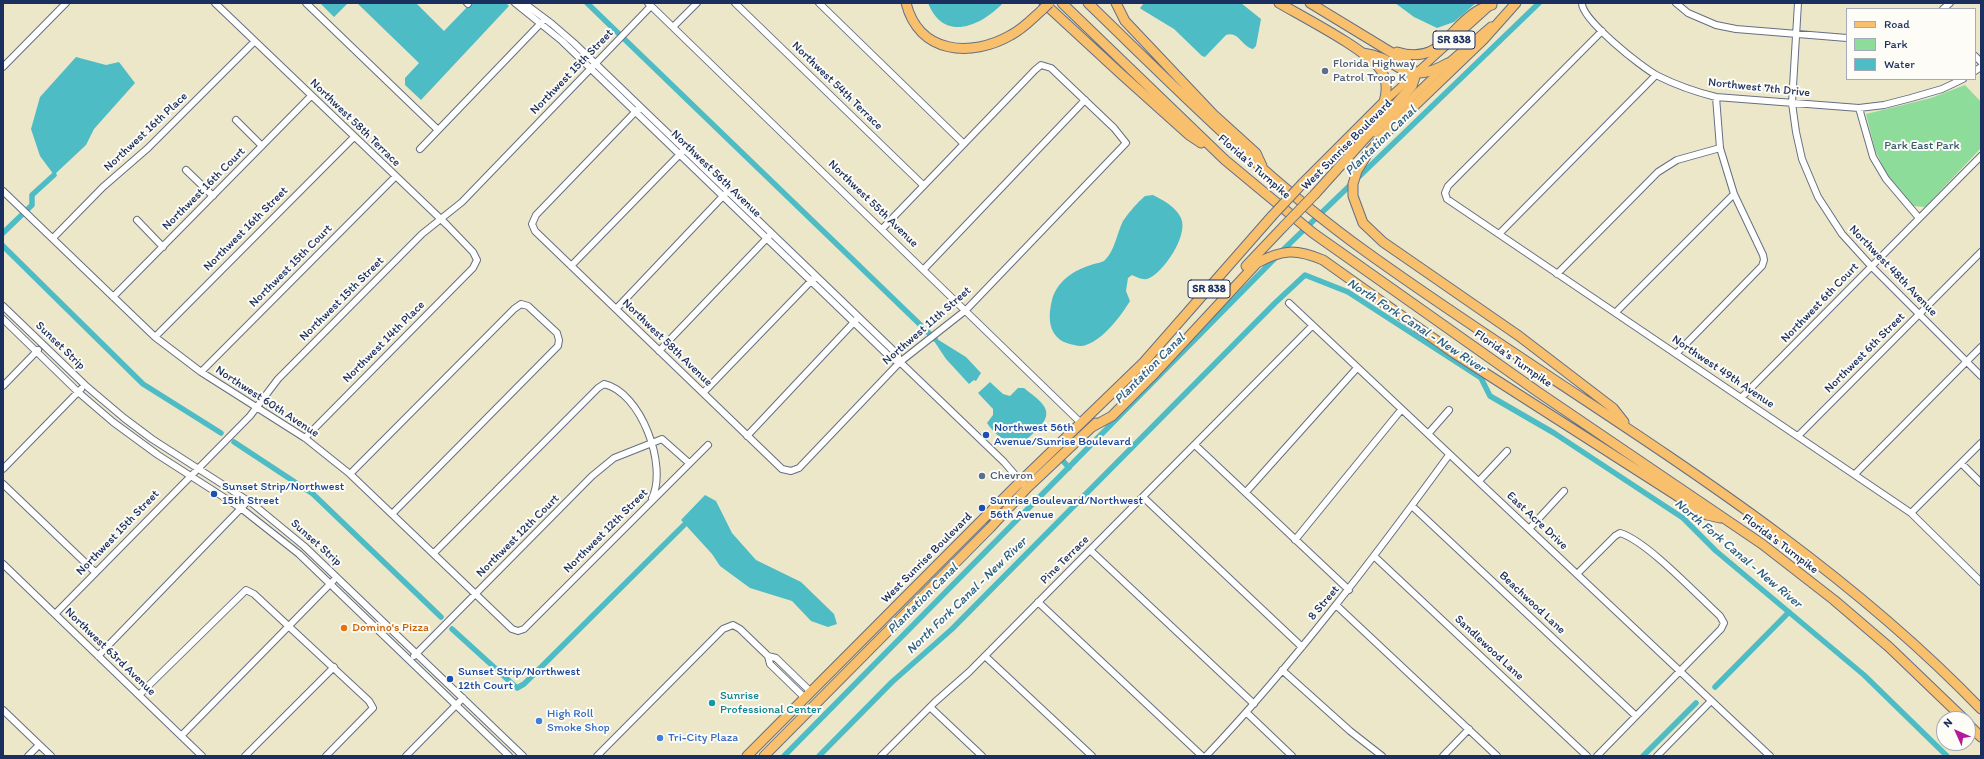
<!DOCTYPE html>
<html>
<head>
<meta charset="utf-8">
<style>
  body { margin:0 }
  #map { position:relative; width:1984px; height:759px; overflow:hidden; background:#ede7ca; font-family:Itim,sans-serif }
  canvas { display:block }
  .frame { position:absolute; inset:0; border:4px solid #1b2f5e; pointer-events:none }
  .legend { position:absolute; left:1846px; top:8px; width:130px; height:72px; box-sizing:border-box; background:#fdfcf7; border:1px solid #a3aaba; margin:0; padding:5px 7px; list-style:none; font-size:12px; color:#1b2f5e }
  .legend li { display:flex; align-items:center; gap:8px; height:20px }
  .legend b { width:20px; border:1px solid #a3aaba }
  .north { position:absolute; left:1936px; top:711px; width:40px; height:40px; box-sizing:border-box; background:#fdfcf7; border:1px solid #a3aaba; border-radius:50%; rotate:315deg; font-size:11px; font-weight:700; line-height:16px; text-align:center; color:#1b2f5e }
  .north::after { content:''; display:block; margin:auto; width:14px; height:18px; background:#b5179e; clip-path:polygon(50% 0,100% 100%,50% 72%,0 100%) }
</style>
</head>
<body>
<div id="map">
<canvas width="1984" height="759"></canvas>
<div class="frame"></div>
<ul class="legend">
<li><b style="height:5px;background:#f8bf6c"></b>Road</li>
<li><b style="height:11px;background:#8edc9a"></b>Park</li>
<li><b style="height:11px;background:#4ebcc5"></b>Water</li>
</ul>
<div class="north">N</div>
</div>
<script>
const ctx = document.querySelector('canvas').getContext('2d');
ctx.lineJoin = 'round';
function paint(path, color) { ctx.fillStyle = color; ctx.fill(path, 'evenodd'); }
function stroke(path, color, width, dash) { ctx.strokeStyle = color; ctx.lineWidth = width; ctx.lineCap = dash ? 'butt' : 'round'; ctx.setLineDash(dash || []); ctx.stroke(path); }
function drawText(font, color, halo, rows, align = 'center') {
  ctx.font = font + ' Itim,sans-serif'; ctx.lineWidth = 4; ctx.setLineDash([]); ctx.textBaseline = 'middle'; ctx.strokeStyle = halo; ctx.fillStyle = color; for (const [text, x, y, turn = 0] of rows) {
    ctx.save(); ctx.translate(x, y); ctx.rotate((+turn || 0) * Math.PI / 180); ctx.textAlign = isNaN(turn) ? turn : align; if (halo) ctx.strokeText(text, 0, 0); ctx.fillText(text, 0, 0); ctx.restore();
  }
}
const green = new Path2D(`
  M 1965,85 L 1981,102 L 1981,148 L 1925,207 L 1913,206 L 1887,175 L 1875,150 L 1866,114 L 1931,98 Z`);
const water = new Path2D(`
  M 320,3 L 348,3 L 334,17 Z
  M 357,3 L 416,3 L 444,31 L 471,3 L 506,3 L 509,6 L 421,100 L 405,85 L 405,78 L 419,63 Z
  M 928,3 L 1003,3 C 981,26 944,43 928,3 Z
  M 1144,3 L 1241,3 L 1261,19 L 1256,46 L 1253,49 C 1242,47 1239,31 1226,35 L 1205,57 L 1202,56 L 1174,29 L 1141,9 L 1140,8 Z
  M 1395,3 L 1476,3 L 1454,22 L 1437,28 L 1414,17 Z
  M 76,57 L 106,65 L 119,62 L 135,83 L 94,129 L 86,145 L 54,175 L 40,156 L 31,129 L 40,97 Z
  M 1153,195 C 1163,200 1176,207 1181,218 C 1189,235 1163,274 1147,279 C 1141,280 1137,277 1132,275 L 1128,278 L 1126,291 L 1130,301 C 1121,316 1101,343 1082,346 C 1077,346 1069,344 1064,342 C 1048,334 1048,316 1052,300 C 1057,281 1074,270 1091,265 C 1096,263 1102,263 1105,260 C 1115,250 1117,233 1123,221 C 1129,212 1137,203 1145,196 Z
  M 937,339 L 966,357 L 981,373 L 976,381 L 974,380 L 969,384 L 946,359 L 934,341 Z
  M 990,382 L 1003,394 L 1010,396 L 1018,388 L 1024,388 C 1040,401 1057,410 1038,429 C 1031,435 1026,441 1018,445 C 1004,441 995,435 987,423 L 993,415 L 993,409 L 978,393 Z
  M 705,495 L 716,501 L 732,533 L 756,560 L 801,582 L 834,614 L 837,624 L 828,627 L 811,621 L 792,601 L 750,588 L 720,566 L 712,554 L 681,520 Z`);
const canal = new Path2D(`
  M 587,3 L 935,339
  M 3,233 L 32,205 L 32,195 L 54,175
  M 3,246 L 143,384 L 221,433
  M 234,442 L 313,494 L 441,617
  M 1064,462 L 1069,468
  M 452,629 L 517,688 L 524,684 L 684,525
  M 1715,687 L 1789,612
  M 784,756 L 1285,248 L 1539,3
  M 819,756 L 892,682 L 952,629 L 1275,303 L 1305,275 L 1348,292 L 1481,378 L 1490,396 L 1554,433 L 1683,518 L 1716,551 L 1864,675 L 1947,756
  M 1643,756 L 1696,703`);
const minor = new Path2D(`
  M 215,3 L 447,225 L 473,252 L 477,260 L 473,268 L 305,438
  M 306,3 L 438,130
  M 467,3 L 468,4
  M 515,3 L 562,41 L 892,359 L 900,362
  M 524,3 L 552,24 L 574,43 L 897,354 L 900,362 L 1004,462 L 1023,484
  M 648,3 L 1081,423
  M 735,3 L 923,185
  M 819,3 L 964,144
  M 1582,3 C 1581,19 1642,68 1658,76 C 1676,85 1696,92 1716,97 L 1859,108 L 1884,105 L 1911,98 L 1942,89 L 1963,79
  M 1676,3 L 1688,13 L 1716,25 L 1736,29 L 1847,38
  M 1798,3 L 1792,103 L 1796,132 L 1802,159 L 1818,197 L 1842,234 L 1871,266 L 1981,376
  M 1943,9 L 1950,3
  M 673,27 L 697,3
  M 1602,31 L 1448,186 L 1445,193 L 1447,199 L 1911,513 L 1981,582
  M 1975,56 L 1981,62
  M 3,67 L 66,3
  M 1975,71 L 1981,67
  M 640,107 L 536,215 L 532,224 L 535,231 L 782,469 L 791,471 L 799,468 L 900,362 L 966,310 L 1126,143 L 1114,128 L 1051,68 L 1041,65 L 1035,70 L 882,229
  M 1859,108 L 1873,157 L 1886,179 L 1919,218
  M 236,120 L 262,146
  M 420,149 L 542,22
  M 186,170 L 213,196
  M 3,191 L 155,337 L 201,372 L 305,438 L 350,474 L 512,629 L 518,631 L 524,629 L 708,445
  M 137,220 L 163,247
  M 1499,234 L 1656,75
  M 53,238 L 103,187 L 148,148 L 255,41
  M 571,266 L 682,152
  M 924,269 L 1085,100
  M 1557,274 L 1658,172 L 1677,160 L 1720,148
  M 113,297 L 311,96
  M 1289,303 L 1770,756
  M 3,306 L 85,385 L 124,418 L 152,439 L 253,504 L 304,546 L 523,756
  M 616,309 L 725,194
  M 1616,312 L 1734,194
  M 3,319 L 78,392 L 113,422 L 158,455 L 242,509 L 299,554 L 509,756
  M 155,337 L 354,137
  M 659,351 L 769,236
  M 1676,354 L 1762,266 L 1764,260 L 1763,255 L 1734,194 L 1720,148 L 1716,97
  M 201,372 L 395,177
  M 3,386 L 38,350
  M 703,393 L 813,279
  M 1742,397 L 1981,156
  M 1428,434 L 1449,410
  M 747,436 L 856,320
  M 1798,436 L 1981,252
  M 1195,445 L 1349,590
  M 1961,463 L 1981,483
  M 3,469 L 81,389
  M 350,474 L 514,309 L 521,304 L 528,306 L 557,333 L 559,340 L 558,346 L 392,514
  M 1855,474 L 1981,347
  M 1479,481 L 1507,451
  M 3,484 L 95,572
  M 1246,492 L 1357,368
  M 1143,497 L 1302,647
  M 1412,506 L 1636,716
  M 1911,513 L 1981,443
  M 1529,529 L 1564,491
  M 1295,540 L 1401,410
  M 1090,550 L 1254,704
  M 434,553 L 598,388 L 604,384 C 641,392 668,466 652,498
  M 1375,557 L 1587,756
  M 3,564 L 202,756
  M 1577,574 L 1615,536 L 1620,533 C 1647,541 1697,595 1720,616 L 1724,623 L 1721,629 L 1597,756
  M 1038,602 L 1202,756
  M 1336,605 L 1497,756
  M 55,614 L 250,416 L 278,379 L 422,234 L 462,202 L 651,6
  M 98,656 L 248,501
  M 414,656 L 592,476 L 614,458 L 662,439 L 689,463
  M 768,656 L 776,658 L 811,692
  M 985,656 L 1092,756
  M 1282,670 L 1350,731 L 1382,756
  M 139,695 L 246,590 L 254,594 L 369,701 L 373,708 L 326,756
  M 930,707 L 982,756
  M 3,710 L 51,756
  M 1247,713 L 1292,756
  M 181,736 L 333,581
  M 28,756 L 39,745
  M 245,756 L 334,667
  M 406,756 L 463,698
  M 597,756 L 723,629 L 733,625 L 740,629 L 768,656 L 770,664 L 805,698
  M 881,756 L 935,702 L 969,672 L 1312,326
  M 1206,756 C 1295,662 1373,559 1449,455
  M 1443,756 L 1469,729
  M 1657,756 L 1711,701`);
const major = new Path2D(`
  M 1384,102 L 1489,7
  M 1375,133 L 1448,63 L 1491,26`);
const highway = new Path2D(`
  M 906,3 C 919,54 971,58 1011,35 C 1023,29 1032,19 1042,10
  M 1044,3 L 1121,74 L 1189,135 L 1201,143
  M 1062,3 L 1225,160 L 1313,233 L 1538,392 L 1762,544 L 1834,600 L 1889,647 L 1964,719
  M 1088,3 C 1177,89 1265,179 1365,251 C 1573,401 1802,523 1981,709
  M 1116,3 L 1125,21 L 1213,114 L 1256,153 L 1262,166
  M 1279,3 C 1303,17 1370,51 1382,72 C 1387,81 1387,92 1384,102 L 1302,184
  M 1310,3 L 1407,62 L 1416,74
  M 1516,3 L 1483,40 L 1384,135 L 1368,153 L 1357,171 L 1353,184 L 1353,196 L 1363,223 L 1383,242 L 1519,336 L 1613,408 L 1624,422
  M 1397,52 C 1441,65 1446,30 1477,11 C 1481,8 1487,7 1492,5
  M 1363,53 C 1402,58 1402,89 1448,63
  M 1315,194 L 1412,86 L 1416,74
  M 1246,266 L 1284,226
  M 1139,380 L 1165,354
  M 1092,427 L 1112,416 L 1155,373 L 1257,263 C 1283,249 1296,249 1323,260 L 1454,353 L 1707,515 L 1720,518
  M 1968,724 L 1981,737
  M 747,756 L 1021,481 L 1144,362 L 1272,216
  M 764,756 L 990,528 L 1027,488 L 1096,423`);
const highwayBridge = new Path2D(`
  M 1042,10 L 1049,3
  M 1272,216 L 1302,184
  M 1284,226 L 1315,194`);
const markers = [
  [1325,71,4,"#5c6f8a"],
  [986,435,4,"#1a4fb4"],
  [982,476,4,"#5c6f8a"],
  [214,494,4,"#1a4fb4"],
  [982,508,4,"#1a4fb4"],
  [344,628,4,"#e8710a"],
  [450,679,4,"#1a4fb4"],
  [712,703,4,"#0f9aa8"],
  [539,721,4,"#3f7fe0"],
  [660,738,4,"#3f7fe0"]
];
const shields = [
  [1454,40,42],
  [1209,289,42]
];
const shieldNames = [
  ["SR 838",1454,40],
  ["SR 838",1209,289]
];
const serviceNames = [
  ["Florida Highway",1333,64],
  ["Patrol Troop K",1333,78],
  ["Chevron",990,476]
];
const streetNames = [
  ["Northwest 15th Street",572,72,-46],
  ["Northwest 54th Terrace",837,86,44],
  ["Northwest 7th Drive",1759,88,6],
  ["Northwest 58th Terrace",355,123,44],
  ["Northwest 16th Place",146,132,-43],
  ["West Sunrise Boulevard",1347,145,-45],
  ["Florida's Turnpike",1254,167,41],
  ["Northwest 56th Avenue",716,174,44],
  ["Northwest 16th Court",204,189,-45],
  ["Northwest 55th Avenue",873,204,44],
  ["Northwest 16th Street",246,229,-45],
  ["Northwest 15th Court",291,266,-45],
  ["Northwest 48th Avenue",1893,271,46],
  ["Northwest 15th Street",342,299,-45],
  ["Northwest 6th Court",1820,303,-46],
  ["Northwest 11th Street",927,326,-41],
  ["Northwest 14th Place",384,342,-45],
  ["Northwest 58th Avenue",667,343,44],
  ["Sunset Strip",60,346,44],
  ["Northwest 6th Street",1865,353,-45],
  ["Florida's Turnpike",1513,359,35],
  ["Northwest 49th Avenue",1723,372,34],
  ["Northwest 60th Avenue",267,402,33],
  ["East Acre Drive",1537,521,43],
  ["Northwest 12th Street",606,531,-45],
  ["Northwest 15th Street",118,533,-46],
  ["Northwest 12th Court",518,536,-45],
  ["Sunset Strip",316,543,42],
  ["Florida's Turnpike",1780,544,37],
  ["West Sunrise Boulevard",927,558,-45],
  ["Pine Terrace",1065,560,-45],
  ["8 Street",1324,603,-50],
  ["Beachwood Lane",1532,603,43],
  ["Sandlewood Lane",1489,648,43],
  ["Northwest 63rd Avenue",110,652,44]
];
const parkNames = [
  ["Park East Park",1922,146]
];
const transitNames = [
  ["Northwest 56th",994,428],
  ["Avenue/Sunrise Boulevard",994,442],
  ["Sunset Strip/Northwest",222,487],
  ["15th Street",222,501],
  ["Sunrise Boulevard/Northwest",990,501],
  ["56th Avenue",990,515],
  ["Sunset Strip/Northwest",458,672],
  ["12th Court",458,686]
];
const foodNames = [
  ["Domino's Pizza",352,628]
];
const cultureNames = [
  ["Sunrise",720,696],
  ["Professional Center",720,710]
];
const shopNames = [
  ["High Roll",547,714],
  ["Smoke Shop",547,728],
  ["Tri-City Plaza",668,738]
];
const waterNames = [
  ["Plantation Canal",1381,141,-44],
  ["North Fork Canal - New River",1416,326,33],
  ["Plantation Canal",1150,369,-45],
  ["North Fork Canal - New River",1738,554,40],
  ["North Fork Canal - New River",967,596,-44],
  ["Plantation Canal",923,599,-45]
];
paint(green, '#8edc9a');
paint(water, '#4ebcc5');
stroke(canal, '#4ebcc5', 5.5);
stroke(minor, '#646f84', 8);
stroke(major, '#646f84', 9);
stroke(highway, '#646f84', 11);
stroke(minor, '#fff', 6);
stroke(major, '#f8bf6c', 7);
stroke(highway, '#f8bf6c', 9);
stroke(highwayBridge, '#646f84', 11, []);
stroke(highwayBridge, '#f8bf6c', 9);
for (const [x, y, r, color] of markers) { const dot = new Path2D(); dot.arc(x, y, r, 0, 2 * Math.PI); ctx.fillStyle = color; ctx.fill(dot); stroke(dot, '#fdfcf7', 1.5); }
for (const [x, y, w] of shields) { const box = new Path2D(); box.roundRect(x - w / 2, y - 9, w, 18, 3); ctx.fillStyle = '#fdfcf7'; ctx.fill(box); stroke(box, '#1b2f5e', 1); }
drawText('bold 11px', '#1b2f5e', null, shieldNames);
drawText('12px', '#4e5e75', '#fdfcf7', serviceNames, 'left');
drawText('12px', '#1b2f5e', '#fdfcf7', streetNames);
drawText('12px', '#385a6d', '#fdfcf7', parkNames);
drawText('12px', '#164399', '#fdfcf7', transitNames, 'left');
drawText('12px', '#c56008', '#fdfcf7', foodNames, 'left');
drawText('12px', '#0d838f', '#fdfcf7', cultureNames, 'left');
drawText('12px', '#366cbe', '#fdfcf7', shopNames, 'left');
drawText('italic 13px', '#2d6082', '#fdfcf7', waterNames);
</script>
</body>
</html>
